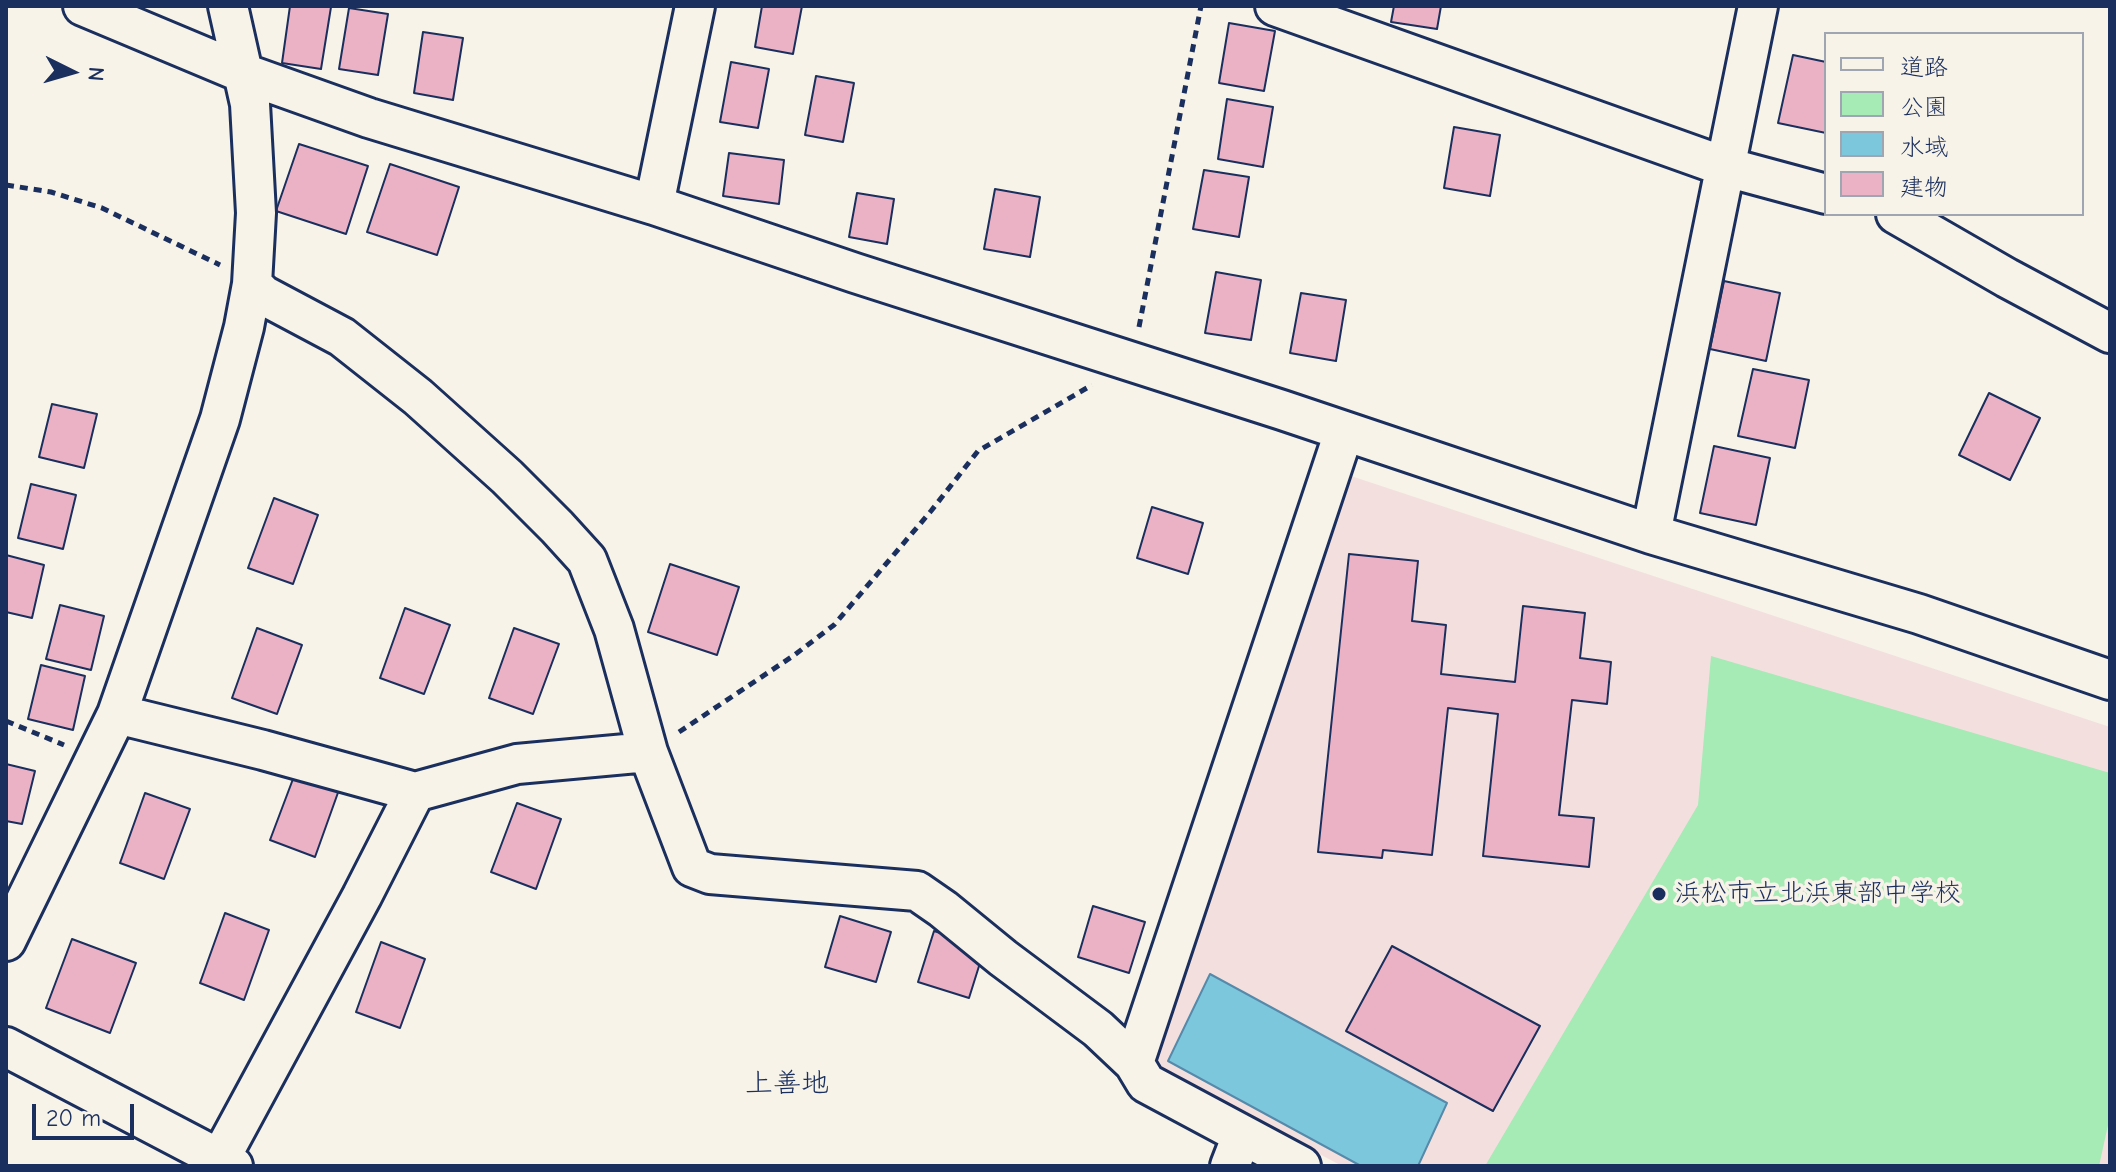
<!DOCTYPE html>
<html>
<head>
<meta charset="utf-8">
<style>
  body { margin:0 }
  #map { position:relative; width:2116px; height:1172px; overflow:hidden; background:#f7f3e8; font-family:"Comic Neue","Klee One",sans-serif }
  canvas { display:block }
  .frame { position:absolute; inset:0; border:8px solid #1b2f5e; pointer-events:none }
  .legend { position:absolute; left:1824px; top:32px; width:260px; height:184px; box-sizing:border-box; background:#f7f3e8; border:2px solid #9fa5b1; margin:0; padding:10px 14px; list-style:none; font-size:24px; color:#1b2f5e }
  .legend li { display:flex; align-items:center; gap:16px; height:40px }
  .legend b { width:40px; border:2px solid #9fa5b1 }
  .north { position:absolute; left:32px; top:32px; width:80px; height:80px; -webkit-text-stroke:6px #f7f3e8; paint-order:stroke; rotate:95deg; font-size:22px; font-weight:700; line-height:32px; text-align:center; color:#1b2f5e }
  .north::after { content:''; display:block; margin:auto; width:28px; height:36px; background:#1b2f5e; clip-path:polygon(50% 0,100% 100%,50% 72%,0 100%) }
  .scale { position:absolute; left:32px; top:1104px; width:102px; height:36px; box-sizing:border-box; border:4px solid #1b2f5e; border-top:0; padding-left:10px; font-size:24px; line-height:28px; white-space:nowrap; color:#1b2f5e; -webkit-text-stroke:6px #f7f3e8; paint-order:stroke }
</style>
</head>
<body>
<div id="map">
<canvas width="2116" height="1172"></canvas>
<div class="frame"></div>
<ul class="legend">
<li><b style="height:10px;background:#f7f3e8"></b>道路</li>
<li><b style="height:22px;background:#a6eab5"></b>公園</li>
<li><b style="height:22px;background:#7dc7dd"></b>水域</li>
<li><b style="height:22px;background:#ebb2c6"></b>建物</li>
</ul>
<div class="north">N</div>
<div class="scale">20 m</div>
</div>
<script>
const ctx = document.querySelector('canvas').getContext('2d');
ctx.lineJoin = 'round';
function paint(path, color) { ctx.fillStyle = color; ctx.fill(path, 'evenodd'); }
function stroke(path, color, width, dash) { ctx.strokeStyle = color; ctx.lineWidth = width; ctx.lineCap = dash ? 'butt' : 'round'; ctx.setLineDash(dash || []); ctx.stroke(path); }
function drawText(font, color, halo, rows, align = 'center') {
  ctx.font = font + ' "Comic Neue","Klee One",sans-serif'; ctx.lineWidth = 7; ctx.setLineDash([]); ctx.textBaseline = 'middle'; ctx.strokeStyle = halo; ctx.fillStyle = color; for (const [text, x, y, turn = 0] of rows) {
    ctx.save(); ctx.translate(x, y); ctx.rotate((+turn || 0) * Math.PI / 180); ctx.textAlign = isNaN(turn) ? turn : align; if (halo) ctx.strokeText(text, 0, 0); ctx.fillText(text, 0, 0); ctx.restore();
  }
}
const built = new Path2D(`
  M 1345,474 L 2110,727 L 2110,1166 L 1342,1166 L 1161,1070 L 1154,1061 Z`);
const green = new Path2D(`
  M 1711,656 L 2110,773 L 2110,1116 L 2099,1166 L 1485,1166 L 1698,805 Z`);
const water = new Path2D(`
  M 1210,974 L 1447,1103 L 1418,1166 L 1361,1166 L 1168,1061 Z`);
const building = new Path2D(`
  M 290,6 L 331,7 L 321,69 L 282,63 Z
  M 762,6 L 802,6 L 793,54 L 755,47 Z
  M 1394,6 L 1441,6 L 1437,29 L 1391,22 Z
  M 349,8 L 388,14 L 378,75 L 339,69 Z
  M 1229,23 L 1275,31 L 1264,91 L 1219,83 Z
  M 423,32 L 463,38 L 453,100 L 414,93 Z
  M 1793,55 L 1826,62 L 1826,133 L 1778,123 Z
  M 731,62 L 769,69 L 758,128 L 720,122 Z
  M 816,76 L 854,83 L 843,142 L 805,135 Z
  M 1227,99 L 1273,107 L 1263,167 L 1218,159 Z
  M 1454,127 L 1500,135 L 1490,196 L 1444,188 Z
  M 299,144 L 368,166 L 346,234 L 276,211 Z
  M 729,153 L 784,160 L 779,204 L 723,196 Z
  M 390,164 L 459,187 L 437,255 L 367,232 Z
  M 1204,170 L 1249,177 L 1239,237 L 1193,229 Z
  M 995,189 L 1040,197 L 1030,257 L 984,249 Z
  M 857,193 L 894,199 L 887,244 L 849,237 Z
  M 1216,272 L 1261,280 L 1251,340 L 1205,333 Z
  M 1724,281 L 1780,293 L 1766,361 L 1710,349 Z
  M 1301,293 L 1346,300 L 1336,361 L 1290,353 Z
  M 1753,369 L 1809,380 L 1795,448 L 1738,436 Z
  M 1989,393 L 2040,418 L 2010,480 L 1959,455 Z
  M 52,404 L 97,414 L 84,468 L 39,457 Z
  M 1714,446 L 1770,458 L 1756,525 L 1700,513 Z
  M 31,484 L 76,495 L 63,549 L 18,538 Z
  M 274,498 L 318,515 L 293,584 L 248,568 Z
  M 1152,507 L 1203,523 L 1188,574 L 1137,558 Z
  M 1349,554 L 1418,561 L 1412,621 L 1446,625 L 1441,674 L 1515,682 L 1523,606 L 1585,613 L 1580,658 L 1611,662 L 1607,704 L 1572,700 L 1559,815 L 1594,818 L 1589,867 L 1483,856 L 1498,714 L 1448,708 L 1432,855 L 1383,850 L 1382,858 L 1318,852 Z
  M 6,555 L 44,565 L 32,618 L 6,612 Z
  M 670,564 L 739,587 L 717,655 L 648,632 Z
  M 60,605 L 104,616 L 91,670 L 46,659 Z
  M 405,608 L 450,625 L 424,694 L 380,678 Z
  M 257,628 L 302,645 L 277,714 L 232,698 Z
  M 514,628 L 559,644 L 533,714 L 489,698 Z
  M 41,665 L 85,676 L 73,730 L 28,719 Z
  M 6,764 L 35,771 L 22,824 L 6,821 Z
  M 296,771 L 340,787 L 315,857 L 270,840 Z
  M 145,793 L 190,809 L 164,879 L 120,863 Z
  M 517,803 L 561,819 L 536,889 L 491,872 Z
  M 1093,906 L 1145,922 L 1129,973 L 1078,957 Z
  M 225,913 L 269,930 L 244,1000 L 200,983 Z
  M 840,916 L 891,932 L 876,982 L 825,967 Z
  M 934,931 L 985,947 L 969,998 L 918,982 Z
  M 72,939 L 136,963 L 110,1033 L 46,1008 Z
  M 381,942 L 425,959 L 400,1028 L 356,1012 Z
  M 1392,946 L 1540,1026 L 1493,1111 L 1346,1031 Z`);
const path = new Path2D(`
  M 6,185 L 51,192 L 102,208 L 220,265
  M 1139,327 L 1201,6
  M 6,721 L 64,745
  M 679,732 L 793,656 L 834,625 L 931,511 L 978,451 L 1092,385`);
const minor = new Path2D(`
  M 83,6 L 243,73 L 369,118 L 654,205 L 855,273 L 1282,410 L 1651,534 L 1919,614 L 2110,680
  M 1275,6 L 1726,167 L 1826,194
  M 654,205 L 695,6
  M 1896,214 L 2007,278 L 2110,333
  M 252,284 L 263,295 L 342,337 L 418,397 L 507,477 L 557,527 L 587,560 L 614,629 L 648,752 L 692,867 L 710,874 L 917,891 L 943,909 L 1003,958 L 1098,1029 L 1134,1063
  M 1651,534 L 1758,6
  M 117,714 L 263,750 L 415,792 L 517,764 L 648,752
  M 6,941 L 117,714 L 220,419 L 244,327 L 252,284 L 256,213 L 250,104 L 228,6
  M 6,1047 L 233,1166
  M 216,1166 L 362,896 L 415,792
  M 1230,1166 L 1242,1135
  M 1301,1166 L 1146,1083 L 1134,1063 L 1344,432`);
const markers = [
  [1659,894,8,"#1b2f5e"]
];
const poiNames = [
  ["浜松市立北浜東部中学校",1675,894]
];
const neighbourhoodNames = [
  ["上善地",787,1084]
];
paint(built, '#f3e0de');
paint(green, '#a6eab5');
paint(water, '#7dc7dd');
stroke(water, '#568aaa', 2);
paint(building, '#ebb2c6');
stroke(building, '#1b2f5e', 2);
stroke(minor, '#1b2f5e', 44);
stroke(path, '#1b2f5e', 5, [8, 6]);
stroke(minor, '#f7f3e8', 38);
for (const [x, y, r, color] of markers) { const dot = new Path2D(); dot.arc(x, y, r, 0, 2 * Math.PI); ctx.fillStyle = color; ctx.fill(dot); stroke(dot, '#f7f3e8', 3); }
drawText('26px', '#1b2f5e', '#f7f3e8', poiNames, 'left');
drawText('28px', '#1b2f5e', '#f7f3e8', neighbourhoodNames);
</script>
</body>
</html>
